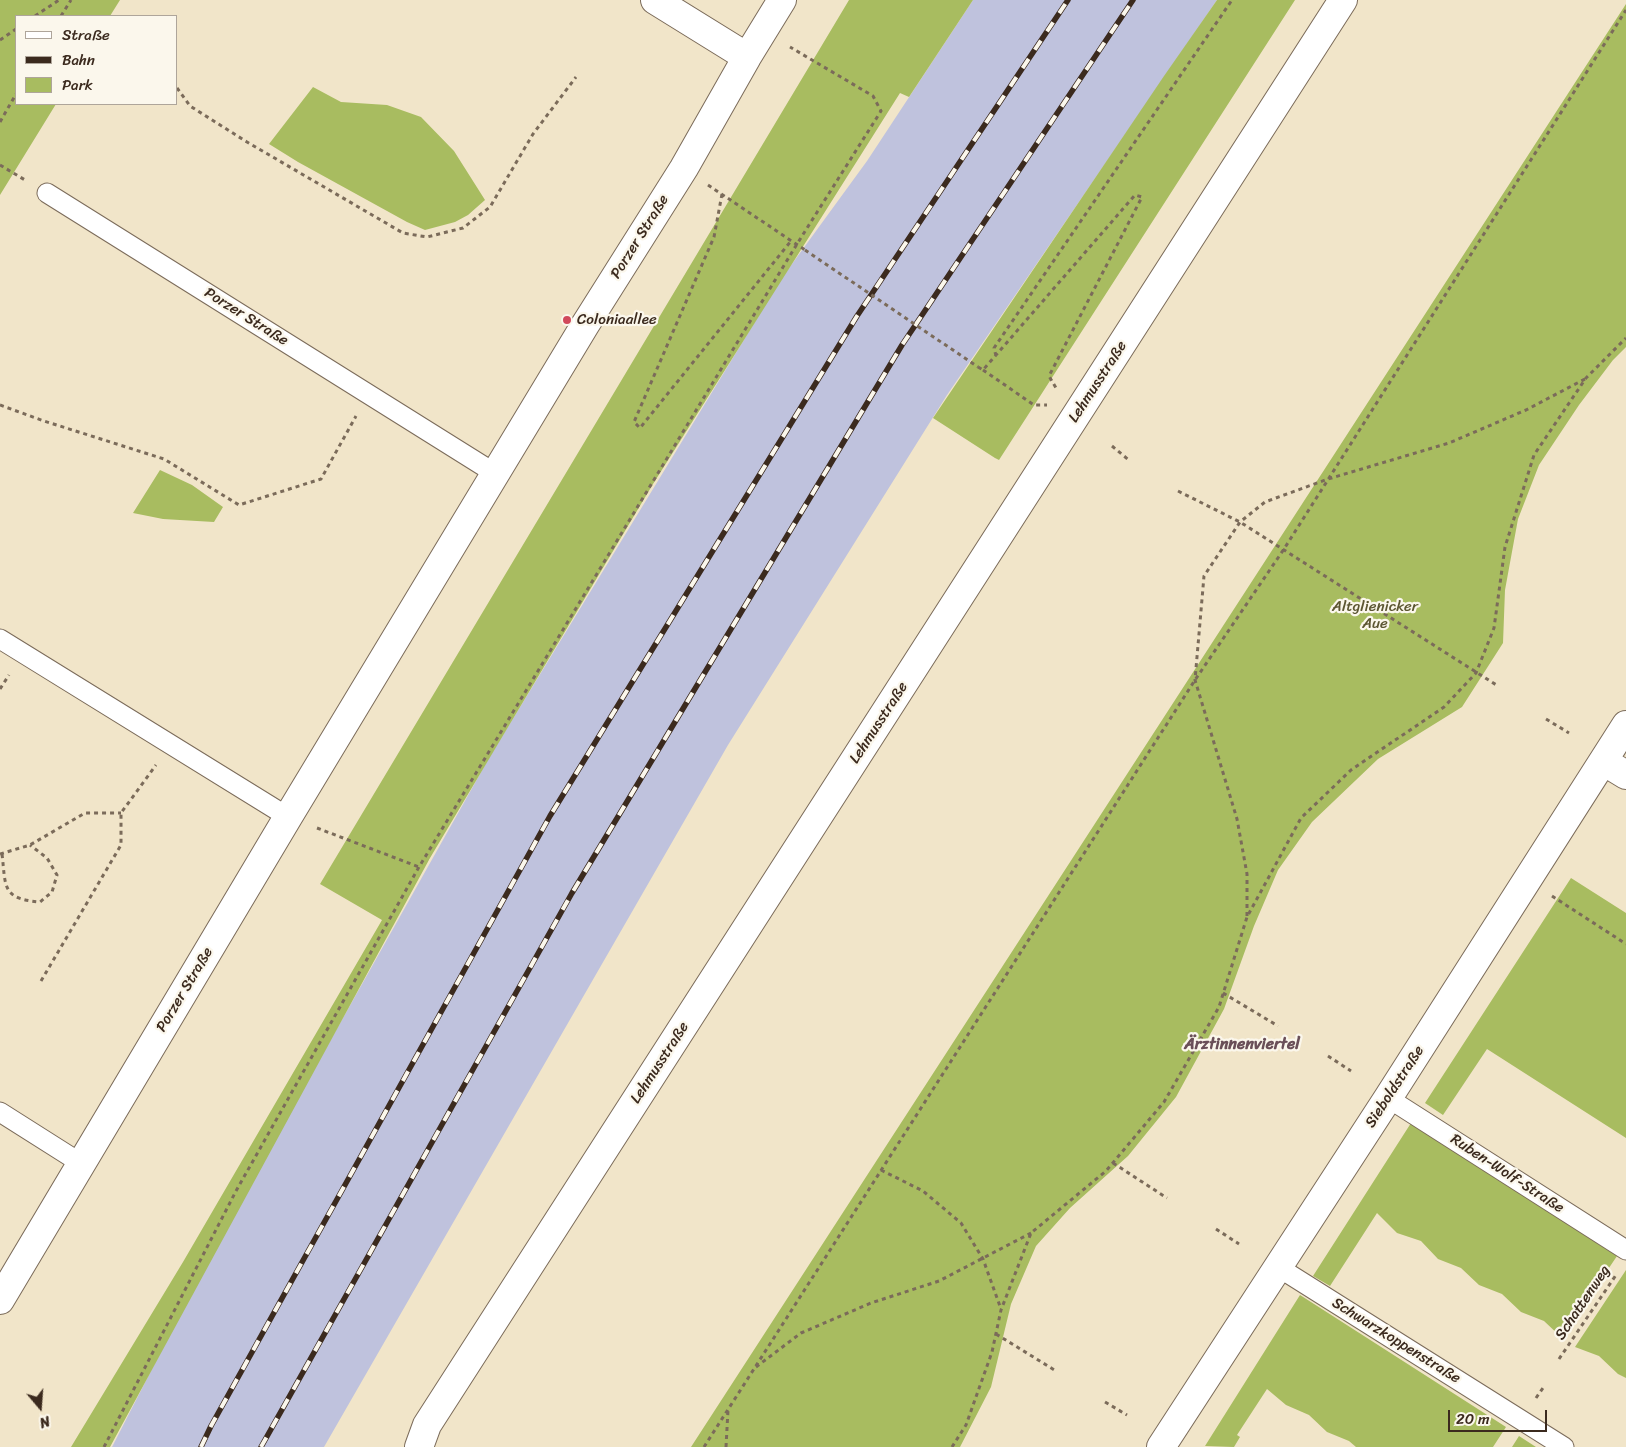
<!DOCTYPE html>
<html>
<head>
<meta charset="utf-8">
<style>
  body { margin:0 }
  #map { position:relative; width:1626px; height:1447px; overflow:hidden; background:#f1e5c9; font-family:Sriracha,sans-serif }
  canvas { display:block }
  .legend { position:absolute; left:15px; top:15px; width:162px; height:90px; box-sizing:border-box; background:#fbf7ec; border:1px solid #aea59a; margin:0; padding:6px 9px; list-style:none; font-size:15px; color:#3b2a1e }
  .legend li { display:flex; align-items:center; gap:10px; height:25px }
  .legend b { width:25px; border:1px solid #aea59a }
  .north { position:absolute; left:15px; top:1382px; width:50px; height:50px; -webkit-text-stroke:4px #fbf7ec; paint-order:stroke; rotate:162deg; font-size:14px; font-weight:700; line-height:20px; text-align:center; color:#3b2a1e }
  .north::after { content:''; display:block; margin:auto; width:18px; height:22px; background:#3b2a1e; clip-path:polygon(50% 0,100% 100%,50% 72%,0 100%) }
  .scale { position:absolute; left:1448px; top:1410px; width:99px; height:22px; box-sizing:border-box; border:2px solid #3b2a1e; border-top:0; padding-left:6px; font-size:15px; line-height:18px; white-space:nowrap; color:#3b2a1e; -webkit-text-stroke:4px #fbf7ec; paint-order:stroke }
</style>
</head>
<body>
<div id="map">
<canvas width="1626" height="1447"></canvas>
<ul class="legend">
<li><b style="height:6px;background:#fff"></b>Straße</li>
<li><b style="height:6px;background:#3b2a1e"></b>Bahn</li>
<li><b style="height:14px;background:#a8bc60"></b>Park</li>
</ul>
<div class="north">N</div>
<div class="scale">20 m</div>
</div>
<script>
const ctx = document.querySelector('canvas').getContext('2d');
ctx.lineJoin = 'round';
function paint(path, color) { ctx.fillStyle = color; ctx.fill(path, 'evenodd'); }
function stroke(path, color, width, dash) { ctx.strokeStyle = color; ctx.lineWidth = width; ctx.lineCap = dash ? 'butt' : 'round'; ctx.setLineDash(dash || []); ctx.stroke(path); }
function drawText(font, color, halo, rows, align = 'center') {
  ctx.font = font + ' Sriracha,sans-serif'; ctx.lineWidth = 4.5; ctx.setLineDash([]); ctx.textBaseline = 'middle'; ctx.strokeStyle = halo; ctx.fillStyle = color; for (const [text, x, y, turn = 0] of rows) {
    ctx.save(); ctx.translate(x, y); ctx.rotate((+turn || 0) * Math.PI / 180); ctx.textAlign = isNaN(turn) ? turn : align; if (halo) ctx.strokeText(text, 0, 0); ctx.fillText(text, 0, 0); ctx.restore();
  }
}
const industrial = new Path2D(`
  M 973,0 L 1217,0 L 947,395 L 728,745 L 324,1447 L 112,1447 L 216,1244 L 489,758 L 781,279 L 867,161 Z`);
const green = new Path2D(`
  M 0,0 L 120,0 L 110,16 L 16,16 L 16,104 L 56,104 L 0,195 Z
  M 849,0 L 973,0 L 909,97 L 900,93 L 653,484 L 430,858 L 110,1447 L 71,1447 L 183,1262 L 382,920 L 320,884 Z
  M 1217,0 L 1295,0 L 999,460 L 995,458 L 933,418 L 1164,76 Z
  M 1626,4 L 1626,347 L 1613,360 L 1579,405 L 1539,465 L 1518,519 L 1505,590 L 1503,643 L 1462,707 L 1378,759 L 1312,822 L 1278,870 L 1254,926 L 1224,1009 L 1176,1097 L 1128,1156 L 1070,1208 L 1036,1246 L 1011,1304 L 991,1387 L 960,1447 L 691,1447 Z
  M 313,87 L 341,102 L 387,105 L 421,117 L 454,151 L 485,200 L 468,215 L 455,222 L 425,230 L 407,222 L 298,162 L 269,144 Z
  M 160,470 L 192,485 L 223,507 L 214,522 L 163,519 L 133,513 Z
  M 1571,878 L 1626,913 L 1626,1138 L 1487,1049 L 1443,1115 L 1425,1103 Z
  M 1411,1123 L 1617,1256 L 1562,1338 L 1544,1321 L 1521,1312 L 1502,1294 L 1479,1285 L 1461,1268 L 1438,1259 L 1421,1241 L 1397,1233 L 1377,1213 L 1330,1286 L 1313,1276 Z
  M 1626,1270 L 1626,1378 L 1618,1374 L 1599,1356 L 1575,1347 Z
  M 1300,1295 L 1506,1427 L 1493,1447 L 1356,1447 L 1349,1441 L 1327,1432 L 1309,1415 L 1286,1405 L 1267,1389 L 1237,1435 L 1240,1437 L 1234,1447 L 1205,1446 Z
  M 1519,1436 L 1536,1447 L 1512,1447 Z`);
const path = new Path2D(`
  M 35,16 L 59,0
  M 61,16 L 71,0
  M 0,40 L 16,29
  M 177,88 L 190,106 L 247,142 L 403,233 L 427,237 L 463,228 L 490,207 L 533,134 L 576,77
  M 0,122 L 16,94
  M 0,165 L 25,180
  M 708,185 L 805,250
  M 722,194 L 714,237 L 634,422 L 640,428 L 791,241
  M 996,356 L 994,348 L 1232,0
  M 978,367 L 983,370 L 1135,195 L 1142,197 L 1049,376 L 1056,388
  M 983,370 L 1034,405 L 1047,405
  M 0,405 L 44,421 L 164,459 L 239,505 L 321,479 L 356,416
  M 1112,446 L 1130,461
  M 1178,491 L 1240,522 L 1498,686
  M 0,689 L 9,675
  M 1546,719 L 1569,733
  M 317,828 L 419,867
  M 0,854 L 30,845 L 85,813 L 121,813
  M 2,854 C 6,886 1,899 40,902 L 52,892 L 57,875 L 47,858 L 30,845
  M 1552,896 L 1626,944
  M 1247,916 L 1247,874 L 1237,819 L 1195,680 L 1204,576 L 1240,522 L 1265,502 L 1328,479 L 1449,443 L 1526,410 L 1585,379
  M 41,981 L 121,845 L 121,813 L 156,765
  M 1223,993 L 1278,1026
  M 1328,1056 L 1351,1071
  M 1113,1163 L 1167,1198
  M 881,1170 L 923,1191 L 961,1223 L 983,1259 L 1001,1309
  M 1216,1229 L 1239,1244
  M 996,1334 L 1056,1371
  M 1559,1359 L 1616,1275
  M 756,1367 L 801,1333 L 871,1303 L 939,1281 L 1031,1233
  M 1536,1398 L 1543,1388
  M 1105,1402 L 1127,1415
  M 104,1447 L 236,1191 L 419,867 L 797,244 L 881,111 L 873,96 L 790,47
  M 704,1447 L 1195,680 L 1284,549 L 1626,10
  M 726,1447 L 728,1410
  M 952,1447 L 966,1425 L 992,1352 L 1001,1310 L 1031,1233 L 1106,1171 L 1164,1102 L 1219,1007 L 1247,917 L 1301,818 L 1351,770 L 1444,707 L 1476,673 L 1494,628 L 1505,547 L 1534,455 L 1586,378 L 1626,338`);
const service = new Path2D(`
  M 47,193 L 496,474
  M 0,639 L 288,817
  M 1388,1098 L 1626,1250
  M 0,1112 L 82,1164
  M 1278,1267 L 1564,1447`);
const minor = new Path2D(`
  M 655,0 L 747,57
  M 1603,761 L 1626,775
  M 0,1300 L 288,817 L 585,325 L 684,168 L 747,57 L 782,0
  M 419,1447 L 427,1425 L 1343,0
  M 1161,1447 L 1388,1098 L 1626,725`);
const rail = new Path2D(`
  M 201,1447 L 211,1426 L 550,816 L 857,316 L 1068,0
  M 261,1447 L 572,893 L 902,345 L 1133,0`);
const pathBridge = new Path2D(`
  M 805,250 L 978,367`);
const markers = [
  [567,320,5,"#d1495b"]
];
const streetNames = [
  ["Porzer Straße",640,237,-58],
  ["Porzer Straße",246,317,32],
  ["Lehmusstraße",1098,382,-57],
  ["Lehmusstraße",879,723,-57],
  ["Porzer Straße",185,990,-59],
  ["Lehmusstraße",660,1063,-57],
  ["Sieboldstraße",1395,1087,-57],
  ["Ruben-Wolf-Straße",1507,1174,33],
  ["Schattenweg",1583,1303,-56],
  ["Schwarzkoppenstraße",1396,1341,32]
];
const poiNames = [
  ["Coloniaallee",577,320]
];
const parkNames = [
  ["Altglienicker",1375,607],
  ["Aue",1375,624]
];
const neighbourhoodNames = [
  ["Ärztinnenviertel",1242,1045]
];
paint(industrial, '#bfc2dd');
paint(green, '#a8bc60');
stroke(service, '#7b6b5a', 21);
stroke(minor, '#7b6b5a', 30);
stroke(path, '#7b6b5a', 3, [4, 4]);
stroke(service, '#fff', 19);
stroke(minor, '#fff', 28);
stroke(rail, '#3b2a1e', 5.5);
stroke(rail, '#fbf7ec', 4, [11]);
stroke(pathBridge, '#7b6b5a', 3, [4, 4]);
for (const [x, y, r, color] of markers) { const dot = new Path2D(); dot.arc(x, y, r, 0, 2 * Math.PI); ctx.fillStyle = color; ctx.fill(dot); stroke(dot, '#fbf7ec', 2); }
drawText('15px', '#3b2a1e', '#fbf7ec', streetNames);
drawText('15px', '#3b2a1e', '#fbf7ec', poiNames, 'left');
drawText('15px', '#5c5632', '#fbf7ec', parkNames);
drawText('bold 16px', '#6a4f58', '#fbf7ec', neighbourhoodNames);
</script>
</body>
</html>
